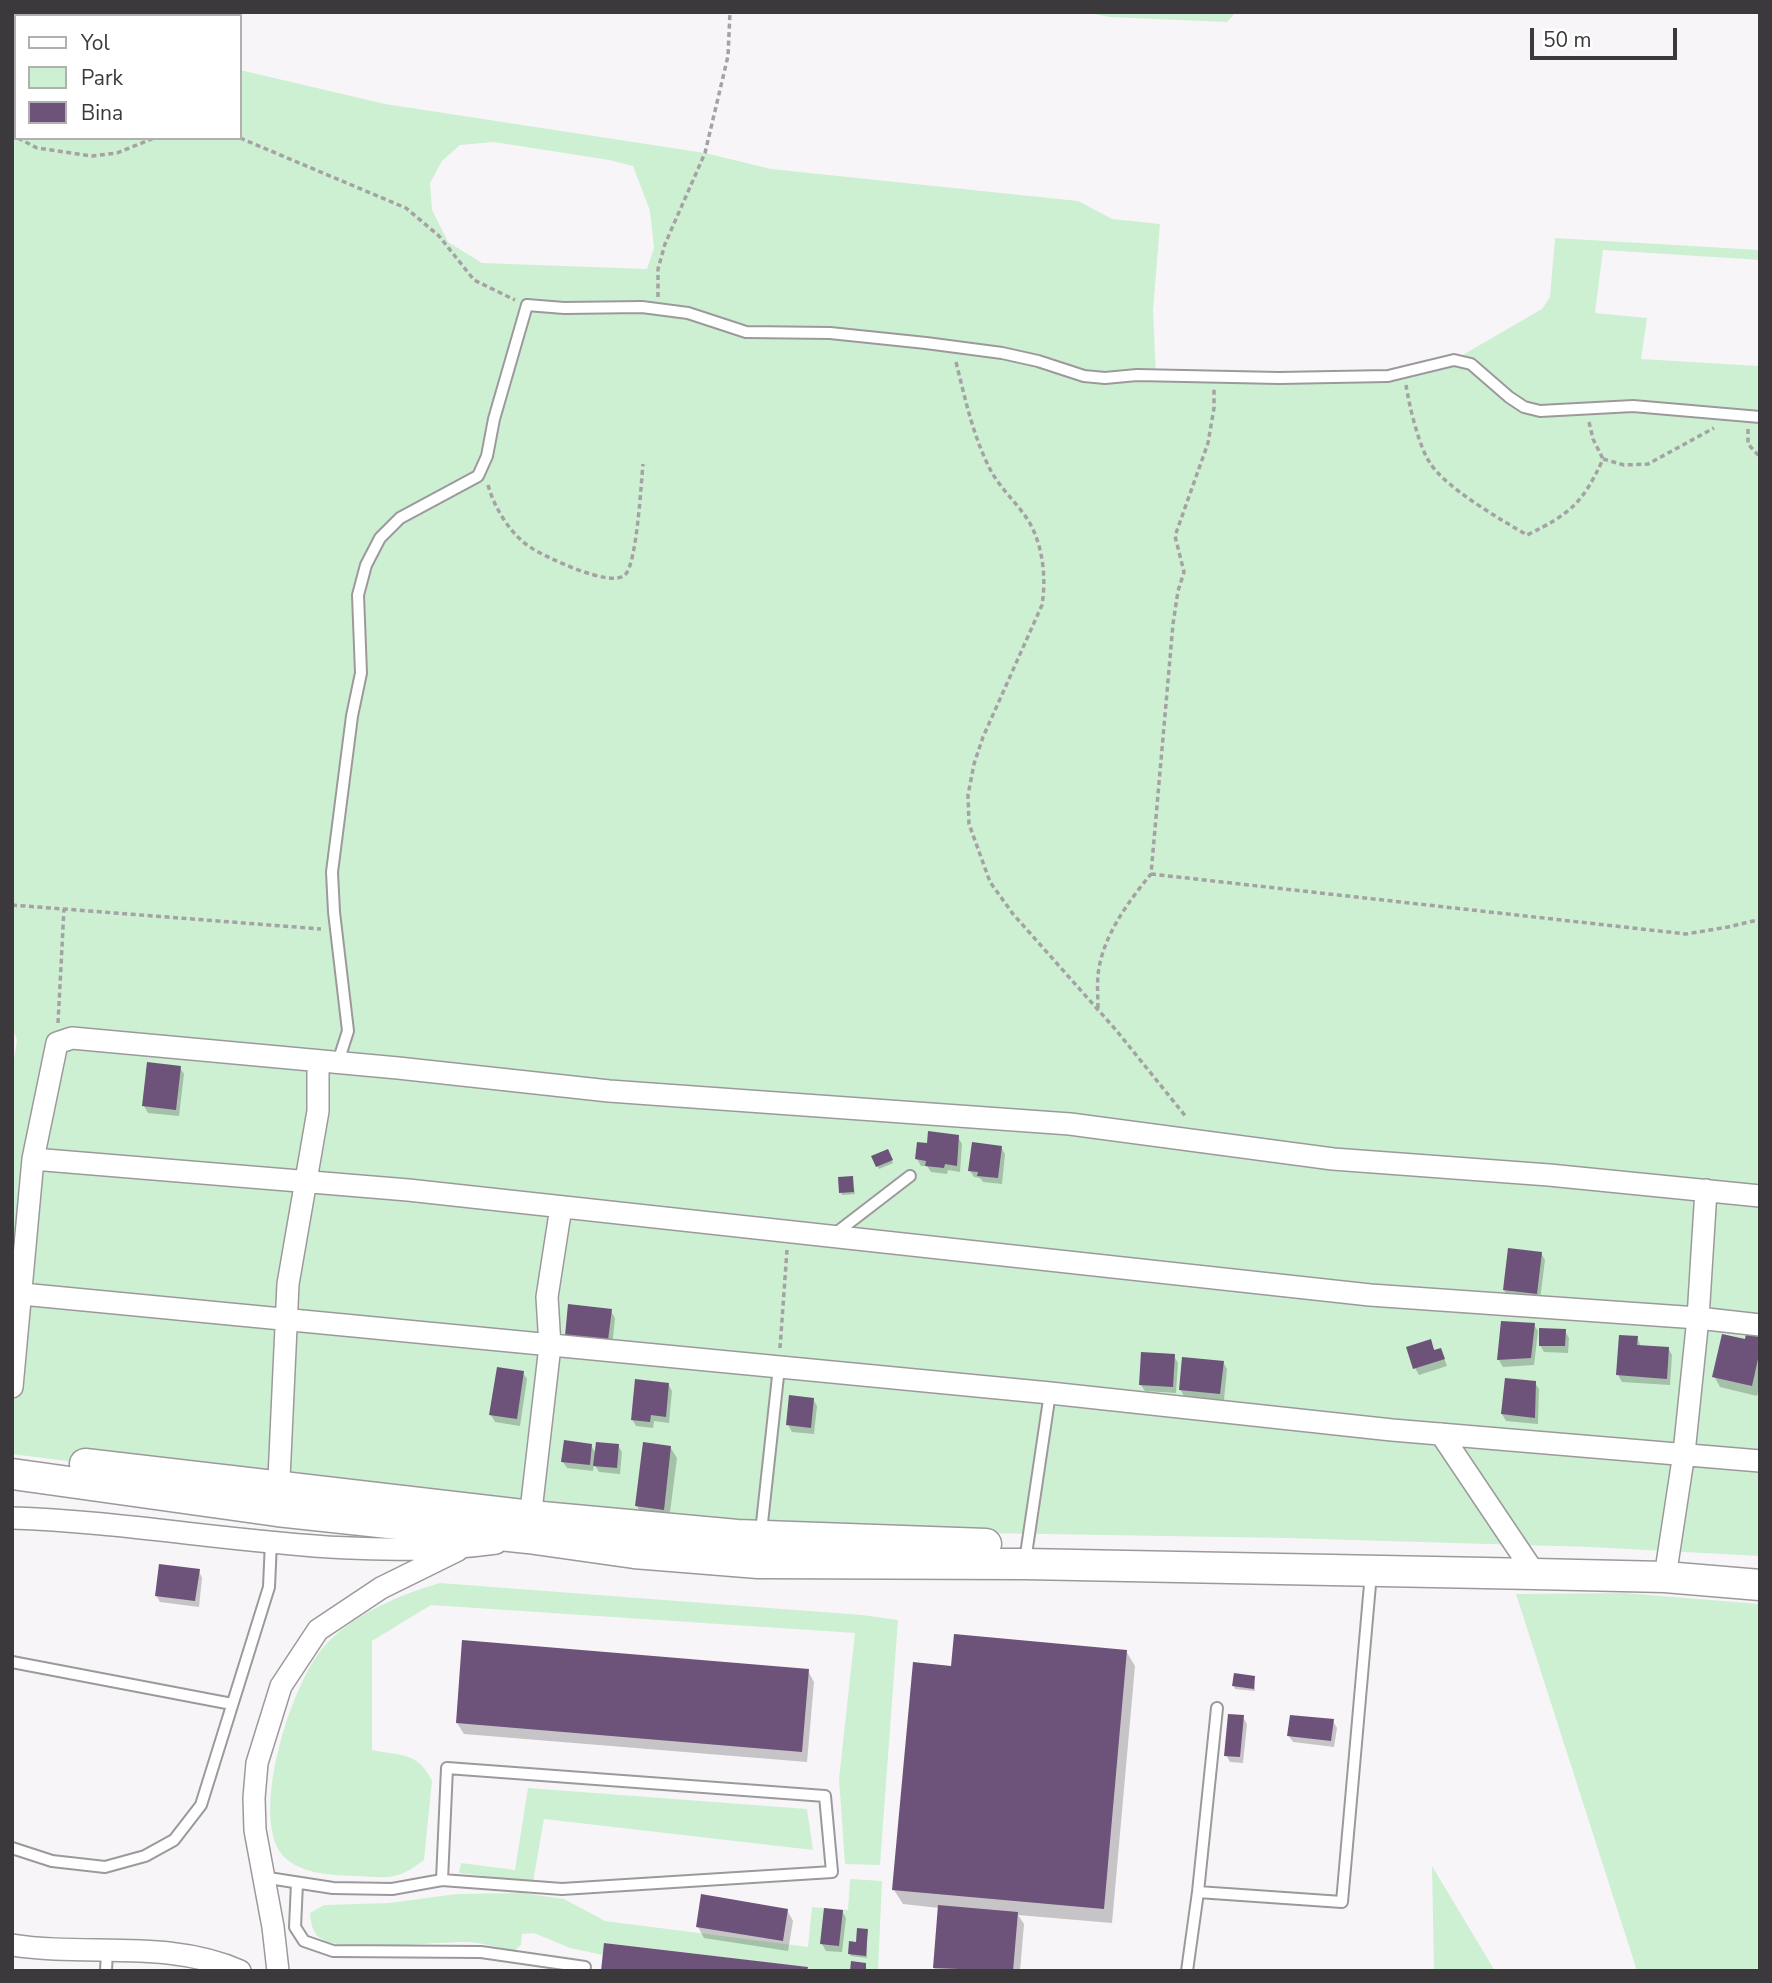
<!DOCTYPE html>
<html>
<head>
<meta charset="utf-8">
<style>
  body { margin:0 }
  #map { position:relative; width:1772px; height:1983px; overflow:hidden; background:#f8f5f9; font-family:"Nunito Sans",sans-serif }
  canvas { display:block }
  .frame { position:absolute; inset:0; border:14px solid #3b393b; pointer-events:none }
  .legend { position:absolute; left:14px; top:14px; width:228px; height:126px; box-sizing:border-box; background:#fff; border:2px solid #b1b0b1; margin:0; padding:9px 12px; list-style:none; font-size:21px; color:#3b393b }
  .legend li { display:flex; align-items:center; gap:14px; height:35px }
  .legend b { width:35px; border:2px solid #b1b0b1 }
  .scale { position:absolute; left:1530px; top:28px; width:147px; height:32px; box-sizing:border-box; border:4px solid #3b393b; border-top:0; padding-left:9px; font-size:21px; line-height:24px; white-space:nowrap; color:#3b393b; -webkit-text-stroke:5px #fff; paint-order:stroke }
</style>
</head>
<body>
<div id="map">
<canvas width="1772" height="1983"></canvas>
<div class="frame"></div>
<ul class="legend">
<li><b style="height:9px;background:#fff"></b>Yol</li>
<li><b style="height:19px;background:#cdf0d2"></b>Park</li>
<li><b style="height:19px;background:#6d527a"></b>Bina</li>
</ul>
<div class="scale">50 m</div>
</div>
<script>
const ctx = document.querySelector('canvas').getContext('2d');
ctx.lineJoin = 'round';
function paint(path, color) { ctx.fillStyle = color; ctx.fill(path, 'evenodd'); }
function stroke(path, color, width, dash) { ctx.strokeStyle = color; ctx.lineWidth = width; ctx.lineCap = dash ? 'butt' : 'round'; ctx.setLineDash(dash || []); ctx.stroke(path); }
const green = new Path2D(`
  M 1085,12 L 1236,12 L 1227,22 L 1109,17 Z
  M 12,25 L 16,26 L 16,138 L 240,138 L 240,70 L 385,104 L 705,153 L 771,169 L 1078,201 L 1112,219 L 1160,224 L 1153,310 L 1156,375 L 1388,376 L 1454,360 L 1542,309 L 1550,297 L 1555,238 L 1760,250 L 1760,260 L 1603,250 L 1595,313 L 1647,318 L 1641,359 L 1760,366 L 1760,1556 L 1590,1547 L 1285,1538 L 862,1531 L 278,1488 L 12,1454 L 12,1072 L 17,1040 L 12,1027 ZM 494,142 L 609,160 L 633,166 L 650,211 L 654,248 L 647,269 L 482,263 L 448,242 L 432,210 L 430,183 L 442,161 L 460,145 Z
  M 440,1583 L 862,1615 L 898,1620 L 880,1865 L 845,1864 L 839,1779 L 855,1633 L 431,1605 L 372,1641 L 372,1750 C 399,1756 418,1751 432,1781 L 424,1860 C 395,1882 388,1877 354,1876 C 330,1875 296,1874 280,1852 C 251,1809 293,1676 328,1642 C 357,1613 401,1594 440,1583 Z
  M 1624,1593 L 1760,1604 L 1760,1971 L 1637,1971 L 1516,1594 Z
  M 528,1788 L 807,1809 L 813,1850 L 544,1819 L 533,1882 L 459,1873 L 461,1863 L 515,1870 Z
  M 1432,1866 L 1495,1971 L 1434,1971 Z
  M 850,1879 L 882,1881 L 878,1971 L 807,1971 L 807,1967 L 605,1943 L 603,1955 L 570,1948 L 534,1933 L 522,1934 L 521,1945 L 514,1951 C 499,1948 481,1942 466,1942 C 438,1941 339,1954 320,1938 C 312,1933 311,1922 310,1913 L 324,1905 L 389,1903 L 456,1894 L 522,1893 L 564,1899 L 605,1921 L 808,1947 L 812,1907 L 848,1910 Z`);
const shadow = new Path2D(`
  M 180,1068 L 184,1074 L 179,1116 L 148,1113 L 144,1106 Z
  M 958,1137 L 962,1144 L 960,1172 L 948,1170 L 947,1174 L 931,1172 L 927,1166 L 921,1166 L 917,1159 L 928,1145 Z
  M 1001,1147 L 1005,1154 L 1002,1184 L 983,1182 L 980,1178 L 974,1177 L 970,1171 Z
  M 888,1152 L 893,1163 L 879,1169 L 874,1157 Z
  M 852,1178 L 855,1194 L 842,1195 L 841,1192 Z
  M 1541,1253 L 1545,1260 L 1540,1300 L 1508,1296 L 1504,1290 Z
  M 611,1311 L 615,1318 L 612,1347 L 571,1342 Z
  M 1502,1323 L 1534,1325 L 1538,1331 L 1534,1365 L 1503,1367 L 1499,1360 Z
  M 1565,1331 L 1569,1338 L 1568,1353 L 1544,1352 L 1540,1345 Z
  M 1637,1337 L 1641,1347 L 1668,1348 L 1672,1355 L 1670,1385 L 1622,1382 L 1618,1375 Z
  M 1760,1339 L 1760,1384 L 1757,1396 L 1720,1387 L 1714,1376 L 1746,1341 Z
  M 1430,1341 L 1435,1351 L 1441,1350 L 1447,1366 L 1419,1375 L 1415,1368 Z
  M 1174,1356 L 1178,1363 L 1176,1393 L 1145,1391 L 1141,1385 Z
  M 1223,1362 L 1227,1369 L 1224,1400 L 1184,1396 L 1180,1389 Z
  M 523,1373 L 527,1379 L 520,1426 L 495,1422 L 491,1415 Z
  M 1535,1383 L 1539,1389 L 1538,1424 L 1506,1421 L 1502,1414 Z
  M 668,1384 L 672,1391 L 669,1423 L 654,1421 L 653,1428 L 636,1426 L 632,1419 Z
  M 813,1399 L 817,1406 L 814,1434 L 792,1432 L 788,1425 Z
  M 591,1445 L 596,1454 L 618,1446 L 622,1452 L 620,1474 L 599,1472 L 594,1464 L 593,1471 L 567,1468 L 563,1462 Z
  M 670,1447 L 677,1458 L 669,1520 L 643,1517 L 637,1506 Z
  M 199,1571 L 202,1578 L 199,1607 L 160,1602 L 156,1595 Z
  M 1126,1651 L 1135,1666 L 1112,1923 L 1018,1915 L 1024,1924 L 1020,1971 L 936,1971 L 934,1968 L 939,1908 L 903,1904 L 894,1890 L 953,1667 Z
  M 808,1671 L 814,1682 L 807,1762 L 464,1734 L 457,1723 Z
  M 1254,1677 L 1255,1691 L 1235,1689 L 1234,1686 Z
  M 1243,1717 L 1247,1724 L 1243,1763 L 1230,1762 L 1226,1755 Z
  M 1333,1721 L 1337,1728 L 1334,1747 L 1293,1742 L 1289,1736 Z
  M 787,1910 L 793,1921 L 788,1951 L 704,1938 L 698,1927 Z
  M 842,1911 L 846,1918 L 842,1952 L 826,1951 L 822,1944 Z
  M 867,1930 L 867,1958 L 851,1956 L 850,1954 Z`);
const building = new Path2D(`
  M 147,1062 L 181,1066 L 176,1110 L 142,1106 Z
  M 928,1131 L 959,1135 L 957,1166 L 945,1164 L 944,1168 L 925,1166 L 926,1161 L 915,1159 L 917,1142 L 927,1143 Z
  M 972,1142 L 1002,1146 L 998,1178 L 977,1176 L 978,1172 L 968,1171 Z
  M 888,1149 L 893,1160 L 876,1167 L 871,1156 Z
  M 853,1176 L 854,1192 L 839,1193 L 838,1177 Z
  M 1508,1248 L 1542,1252 L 1537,1294 L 1503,1290 Z
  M 568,1304 L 612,1309 L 608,1340 L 565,1336 Z
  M 1501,1321 L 1535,1323 L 1531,1358 L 1497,1360 Z
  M 1539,1328 L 1566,1329 L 1565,1346 L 1539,1346 Z
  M 1722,1334 L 1745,1339 L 1746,1334 L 1760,1337 L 1760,1350 L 1752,1386 L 1712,1377 Z
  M 1619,1335 L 1638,1336 L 1637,1345 L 1669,1347 L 1667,1379 L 1616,1375 Z
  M 1431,1339 L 1434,1350 L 1441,1348 L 1445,1359 L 1413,1369 L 1406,1347 Z
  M 1141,1352 L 1175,1354 L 1173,1387 L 1139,1385 Z
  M 1182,1357 L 1224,1361 L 1220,1394 L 1179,1390 Z
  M 497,1367 L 524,1371 L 517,1419 L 489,1415 Z
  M 1505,1378 L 1536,1381 L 1535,1418 L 1501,1414 Z
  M 635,1379 L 669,1383 L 666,1417 L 651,1415 L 650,1422 L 631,1420 Z
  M 789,1395 L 814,1398 L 811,1428 L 786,1425 Z
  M 564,1440 L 592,1444 L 590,1465 L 561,1462 Z
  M 596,1442 L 619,1444 L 617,1468 L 593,1466 Z
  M 643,1442 L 671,1446 L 664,1510 L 635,1506 Z
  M 159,1564 L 200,1569 L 195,1601 L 155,1596 Z
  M 954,1634 L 1127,1650 L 1104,1909 L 892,1890 L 913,1662 L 951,1666 Z
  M 462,1640 L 809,1669 L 802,1752 L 456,1723 Z
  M 1234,1673 L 1255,1676 L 1254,1689 L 1232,1686 Z
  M 1228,1714 L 1244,1715 L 1240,1757 L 1224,1756 Z
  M 1290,1715 L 1334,1719 L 1331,1741 L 1287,1736 Z
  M 701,1894 L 788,1909 L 783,1941 L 696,1927 Z
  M 938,1905 L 1018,1912 L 1013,1971 L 933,1968 Z
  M 824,1908 L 843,1910 L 839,1946 L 820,1944 Z
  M 857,1928 L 868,1929 L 866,1956 L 848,1954 L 849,1941 L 856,1942 Z
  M 604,1943 L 808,1967 L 807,1971 L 601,1971 Z
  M 851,1961 L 866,1963 L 866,1971 L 850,1971 Z`);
const path = new Path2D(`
  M 12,135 L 16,137
  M 18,138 L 37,148 L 92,156 L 117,153 L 154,138
  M 240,138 L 406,208 L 439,236 L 474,280 L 515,300
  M 658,297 L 658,269 L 665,244 L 705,153 L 728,56 L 730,12
  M 956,362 C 965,398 972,432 988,465 C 996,483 1011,497 1023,513 C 1042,537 1047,575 1042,605 L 983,737 L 974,764 L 968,795 L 969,824 L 990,882 L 1013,914 L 1116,1030 L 1187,1118
  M 1406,385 C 1409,405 1419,447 1430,463 C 1447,489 1500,519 1527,535 C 1570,514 1583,503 1603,459 L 1624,465 L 1648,464 L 1714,428
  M 1589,422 L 1593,439 L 1603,459
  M 1748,429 L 1748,444 L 1760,457
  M 488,485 C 494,507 510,534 530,547 C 545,557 610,588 625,575 C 637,563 641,484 643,464
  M 1151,874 L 1686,934 L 1728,927 L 1753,921 L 1760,922
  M 12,905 L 321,929
  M 1098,1008 C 1098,997 1097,986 1098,975 C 1102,937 1128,902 1151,874 L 1173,624 L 1178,591 L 1184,572 L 1175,536 L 1208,443 L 1214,408 L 1214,389
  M 58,1023 L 64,909
  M 780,1348 L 787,1250`);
const lane = new Path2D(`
  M 338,1062 L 348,1031 L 334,912 L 332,872 L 352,716 L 361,673 L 358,595 L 366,565 L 380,538 L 400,518 L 478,476 L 487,456 L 494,419 L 527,305 L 564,308 L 642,307 L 688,313 L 746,332 L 830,333 L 926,343 L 1002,353 L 1038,361 L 1084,376 L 1105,378 L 1137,375 L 1279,378 L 1388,376 L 1454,360 L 1471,364 L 1509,397 L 1524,407 L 1540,411 L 1633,406 L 1760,417
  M 832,1236 L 910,1176
  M 761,1532 L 779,1367
  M 1025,1561 L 1050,1393
  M 12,1662 L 232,1704
  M 12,1848 L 52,1861 L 105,1867 L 145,1856 L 174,1840 L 201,1805 L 269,1587 L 271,1541
  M 262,1877 L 333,1888 L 392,1889 L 442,1880 L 447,1768 L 825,1796 L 832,1872 L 562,1889 L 442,1880
  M 297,1883 L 295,1927 L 304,1941 L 333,1951 L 481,1952 L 585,1967
  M 1198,1892 L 1217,1708
  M 106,1971 L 107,1949
  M 1187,1971 L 1198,1892 L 1342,1902 L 1371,1573`);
const street = new Path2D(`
  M 33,1159 L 408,1190 L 1370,1295 L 1698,1318 L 1760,1325
  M 22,1294 L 1050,1393 L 1392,1430 L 1760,1461
  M 12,1387 L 33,1159 L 57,1043 L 72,1038 L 398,1068 L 609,1091 L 1070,1124 L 1333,1159 L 1549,1175 L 1760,1196
  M 1441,1434 L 1535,1574
  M 278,1500 L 288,1284 L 318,1111 L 318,1061
  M 12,1518 C 171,1523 339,1565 496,1543
  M 529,1528 L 550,1346 L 547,1297 L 561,1207
  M 1665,1577 L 1684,1453 L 1698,1318 L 1706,1190
  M 12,1945 C 87,1957 168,1939 240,1971
  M 278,1971 L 273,1927 L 255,1830 L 254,1798 L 257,1763 L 281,1686 L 318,1630 L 381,1588 L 458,1550`);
const secondary = new Path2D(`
  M 85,1464 L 531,1516 L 737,1535 L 986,1544
  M 12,1474 L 277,1511 L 528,1538 L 634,1553 L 758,1563 L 1025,1564 L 1535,1574 L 1665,1577 L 1760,1585`);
paint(green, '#cdf0d2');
paint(shadow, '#0003');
paint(building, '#6d527a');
stroke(lane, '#9c999d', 14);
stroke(street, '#9c999d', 24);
stroke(secondary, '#9c999d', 33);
stroke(path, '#a5a2a5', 3.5, [5, 3.5]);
stroke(lane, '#fff', 10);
stroke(street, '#fff', 21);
stroke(secondary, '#fff', 30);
</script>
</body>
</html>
